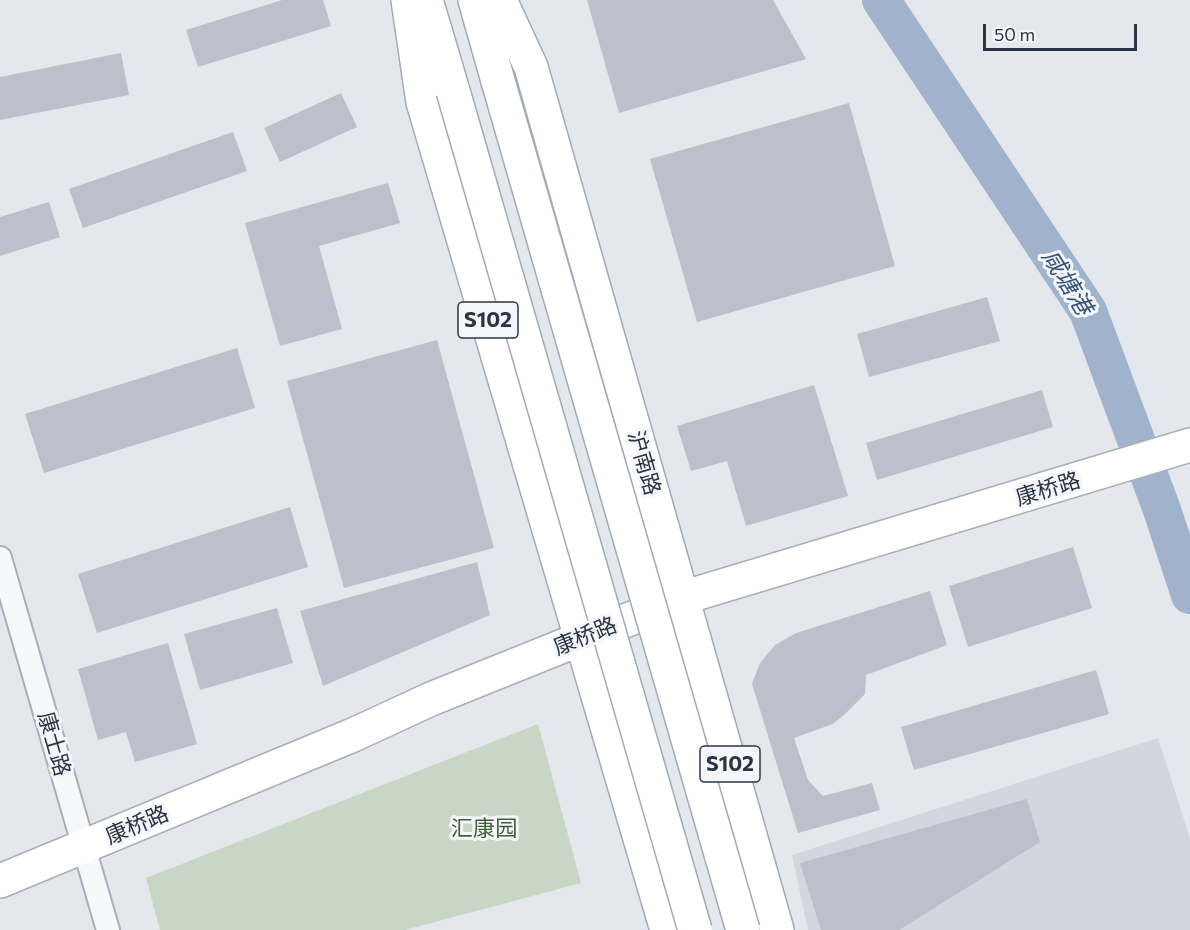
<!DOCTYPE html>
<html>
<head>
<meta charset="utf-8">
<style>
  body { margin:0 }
  #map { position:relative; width:1190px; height:930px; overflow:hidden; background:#e4e7ec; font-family:Commissioner,sans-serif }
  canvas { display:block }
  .scale { position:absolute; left:983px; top:24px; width:154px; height:27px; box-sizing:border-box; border:3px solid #2b3445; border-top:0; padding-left:8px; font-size:18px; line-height:21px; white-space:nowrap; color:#2b3445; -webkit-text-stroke:4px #f4f6f9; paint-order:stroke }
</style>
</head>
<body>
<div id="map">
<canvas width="1190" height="930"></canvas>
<div class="scale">50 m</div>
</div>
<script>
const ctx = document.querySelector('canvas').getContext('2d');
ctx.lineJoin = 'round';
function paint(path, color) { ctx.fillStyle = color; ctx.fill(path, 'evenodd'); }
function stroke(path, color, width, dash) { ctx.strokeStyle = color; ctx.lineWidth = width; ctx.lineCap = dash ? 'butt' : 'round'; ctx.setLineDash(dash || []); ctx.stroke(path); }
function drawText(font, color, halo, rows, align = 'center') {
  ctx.font = font + ' Commissioner,"Noto Sans SC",sans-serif'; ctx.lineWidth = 6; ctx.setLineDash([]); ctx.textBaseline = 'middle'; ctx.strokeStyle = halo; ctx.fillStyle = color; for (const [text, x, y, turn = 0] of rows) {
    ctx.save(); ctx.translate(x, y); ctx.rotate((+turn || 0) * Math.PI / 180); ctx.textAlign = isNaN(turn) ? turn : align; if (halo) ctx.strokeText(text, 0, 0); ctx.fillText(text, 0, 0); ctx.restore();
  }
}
const built = new Path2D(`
  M 1158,738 L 1190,838 L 1190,930 L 808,930 L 792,855 Z`);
const green = new Path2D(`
  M 538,724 L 581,883 L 405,930 L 160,930 L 146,878 Z`);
const river = new Path2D(`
  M 881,0 L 1088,311 L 1162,510 L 1190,595`);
const building = new Path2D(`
  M 282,0 L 323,0 L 331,26 L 198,67 L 186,30 Z
  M 587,0 L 773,0 L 806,59 L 619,113 Z
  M 121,53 L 129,95 L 0,120 L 0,77 Z
  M 341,93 L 357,127 L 280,162 L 264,128 Z
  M 849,103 L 895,266 L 697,322 L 650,159 Z
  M 233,132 L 247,171 L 83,228 L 69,189 Z
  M 388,183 L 400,223 L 319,246 L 342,329 L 280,346 L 245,223 Z
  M 49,202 L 60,237 L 0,256 L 0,217 Z
  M 987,297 L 1000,341 L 869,377 L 857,334 Z
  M 437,340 L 494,548 L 344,588 L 287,381 Z
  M 237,348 L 255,408 L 44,473 L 25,414 Z
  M 814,385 L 848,496 L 746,526 L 727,461 L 691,471 L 677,426 Z
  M 1042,390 L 1053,427 L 877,480 L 866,443 Z
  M 290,507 L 308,567 L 97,633 L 78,574 Z
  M 1073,547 L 1092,608 L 968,647 L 949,586 Z
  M 477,562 L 490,615 L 323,686 L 300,611 Z
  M 930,591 L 947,645 L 866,675 L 865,694 L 844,715 L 833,724 L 794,738 L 808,780 L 823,796 L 872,783 L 880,810 L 798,833 L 752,684 L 760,663 L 775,645 L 796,633 Z
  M 277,608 L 293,663 L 200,690 L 184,634 Z
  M 168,643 L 197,744 L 135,762 L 126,732 L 98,740 L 78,669 Z
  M 1096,670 L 1109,714 L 914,770 L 901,727 Z
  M 1027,799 L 1040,842 L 899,930 L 821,930 L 800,863 Z`);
const minor = new Path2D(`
  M 0,558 L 108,930`);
const secondary = new Path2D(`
  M 0,881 L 353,735 L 431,699 L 682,598 L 1190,445`);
const primary = new Path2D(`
  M 408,0 L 423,102 L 667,930
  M 426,0 L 453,91
  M 475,0 L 498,81
  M 500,0 L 531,67 L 777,930`);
const primaryBridge = new Path2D(`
  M 498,81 L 743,930
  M 453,91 L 695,930`);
const shields = [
  [488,320,60],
  [730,764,60]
];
const shieldNames = [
  ["S102",488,320],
  ["S102",730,764]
];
const streetNames = [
  ["沪南路",644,463,74],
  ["康桥路",1048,489,-17],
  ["康桥路",585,636,-22],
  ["康士路",54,744,74],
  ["康桥路",137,825,-23]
];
const parkNames = [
  ["汇康园",484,829]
];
const waterNames = [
  ["咸塘港",1067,282,58]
];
paint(built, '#d2d6de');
paint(green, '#c9d6c5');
stroke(river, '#9fb4cc', 38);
paint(building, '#bbc0ca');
stroke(minor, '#a9aeb7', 26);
stroke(secondary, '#a9aeb7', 36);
stroke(primary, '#a3abb8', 36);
stroke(minor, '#f7f8fa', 22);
stroke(secondary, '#fff', 33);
stroke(primary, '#fff', 33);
stroke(primaryBridge, '#a3abb8', 36, []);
stroke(primaryBridge, '#fff', 33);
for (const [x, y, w] of shields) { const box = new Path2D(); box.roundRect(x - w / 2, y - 18, w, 36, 4.5); ctx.fillStyle = '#f4f6f9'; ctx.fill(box); stroke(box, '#2b3445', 1.5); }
drawText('bold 21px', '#2b3445', null, shieldNames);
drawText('22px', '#2b3445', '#f4f6f9', streetNames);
drawText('22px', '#3f6138', '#f4f6f9', parkNames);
drawText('italic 24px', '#34527a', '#f4f6f9', waterNames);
</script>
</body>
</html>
